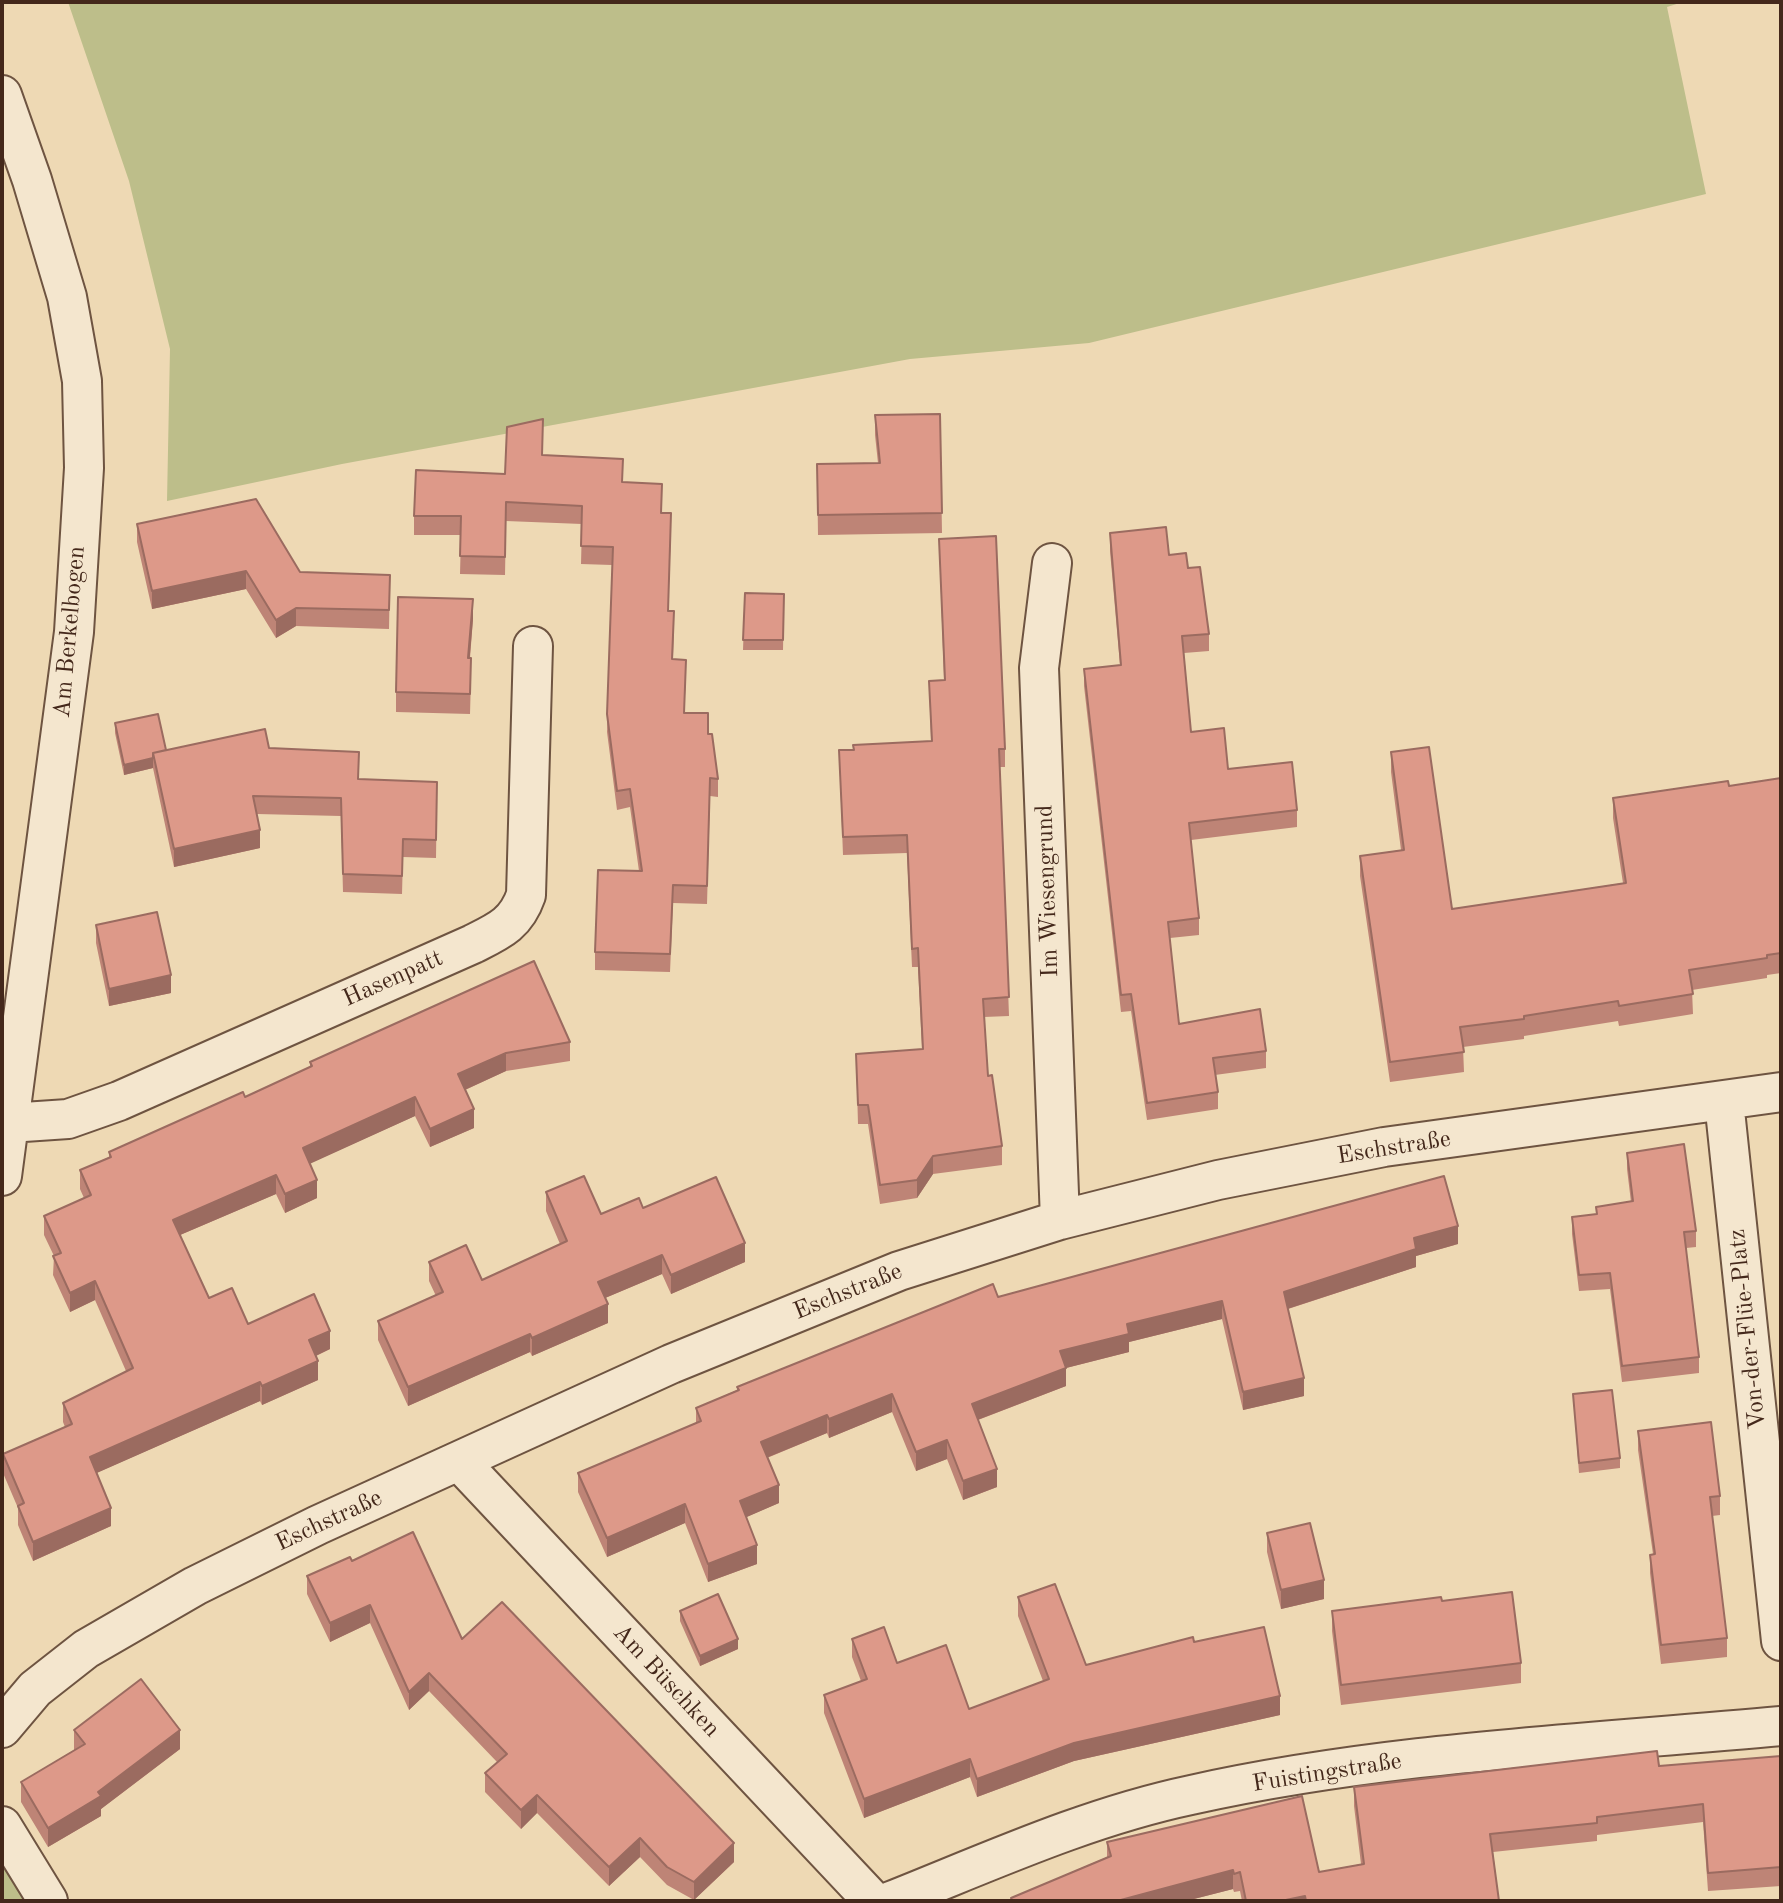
<!DOCTYPE html>
<html>
<head>
<meta charset="utf-8">
<style>
  body { margin:0 }
  #map { position:relative; width:1783px; height:1903px; overflow:hidden; background:#eed9b4; font-family:"Old Standard TT",serif }
  canvas { display:block }
  .frame { position:absolute; inset:0; border:4px solid #44281b; pointer-events:none }
</style>
</head>
<body>
<div id="map">
<canvas width="1783" height="1903"></canvas>
<div class="frame"></div>
</div>
<script>
const ctx = document.querySelector('canvas').getContext('2d');
ctx.lineJoin = 'round';
function paint(path, color) { ctx.fillStyle = color; ctx.fill(path, 'evenodd'); }
function stroke(path, color, width, dash) { ctx.strokeStyle = color; ctx.lineWidth = width; ctx.lineCap = dash ? 'butt' : 'round'; ctx.setLineDash(dash || []); ctx.stroke(path); }
function drawText(font, color, halo, rows, align = 'center') {
  ctx.font = font + ' "Old Standard TT",serif'; ctx.lineWidth = 7; ctx.setLineDash([]); ctx.textBaseline = 'middle'; ctx.strokeStyle = halo; ctx.fillStyle = color; for (const [text, x, y, turn = 0] of rows) {
    ctx.save(); ctx.translate(x, y); ctx.rotate((+turn || 0) * Math.PI / 180); ctx.textAlign = isNaN(turn) ? turn : align; if (halo) ctx.strokeText(text, 0, 0); ctx.fillText(text, 0, 0); ctx.restore();
  }
}
const green = new Path2D(`
  M 68,2 L 1683,2 L 1667,7 L 1706,194 L 1089,343 L 910,359 L 342,464 L 167,501 L 170,349 L 129,181 Z
  M 2,1863 L 25,1901 L 2,1901 Z`);
const minor = new Path2D(`
  M 2,95 L 32,180 L 67,297 L 82,381 L 84,468 L 74,632 L 2,1176
  M 1052,563 L 1039,668 L 1060,1220
  M 1724,1101 L 1781,1641
  M 9,1123 L 68,1119 L 119,1101 L 473,944 C 499,931 516,924 526,895 L 533,646
  M 459,1461 L 873,1901
  M 2,1728 L 35,1689 L 86,1649 L 195,1586 L 318,1525 L 671,1364 L 899,1271 L 1060,1220 L 1218,1180 L 1384,1147 L 1781,1092
  M 2,1826 L 48,1901
  M 891,1901 C 989,1862 1087,1817 1191,1795 C 1384,1752 1585,1744 1781,1726`);
const wall = new Path2D(`
  M 940,414 L 942,533 L 818,535 L 817,464 L 878,463 L 875,435 L 875,415 Z
  M 543,455 L 622,482 L 661,513 L 671,532 L 668,611 L 674,629 L 673,659 L 686,678 L 684,713 L 708,734 L 718,779 L 718,797 L 710,796 L 707,904 L 673,903 L 670,972 L 595,970 L 595,952 L 639,871 L 630,807 L 617,810 L 607,732 L 612,565 L 581,564 L 582,524 L 506,521 L 505,575 L 460,574 L 461,535 L 414,535 L 414,516 L 505,474 Z
  M 137,524 L 300,572 L 390,575 L 389,629 L 296,626 L 276,638 L 246,589 L 152,609 L 137,542 Z
  M 1110,533 L 1169,555 L 1188,568 L 1209,634 L 1209,651 L 1184,653 L 1191,732 L 1228,769 L 1297,810 L 1297,827 L 1191,840 L 1199,918 L 1199,935 L 1170,938 L 1179,1024 L 1266,1051 L 1266,1068 L 1215,1075 L 1218,1092 L 1218,1109 L 1147,1120 L 1131,1011 L 1121,1012 L 1084,686 L 1084,669 L 1120,665 L 1110,551 Z
  M 939,539 L 1005,749 L 1005,767 L 1000,767 L 1009,1016 L 984,1017 L 988,1076 L 1002,1146 L 1002,1165 L 933,1174 L 917,1198 L 880,1204 L 868,1124 L 858,1124 L 856,1054 L 922,1049 L 918,967 L 912,967 L 907,853 L 843,855 L 839,750 L 853,750 L 931,741 L 929,681 L 944,680 Z
  M 745,593 L 784,594 L 783,650 L 743,650 Z
  M 473,619 L 470,658 L 471,678 L 470,714 L 396,712 L 396,692 Z
  M 115,723 L 166,750 L 269,748 L 359,779 L 437,782 L 436,858 L 403,857 L 402,894 L 343,892 L 341,816 L 257,814 L 260,848 L 174,867 L 153,768 L 124,775 L 115,733 Z
  M 1391,752 L 1452,909 L 1623,883 L 1613,818 L 1613,798 L 1729,786 L 1781,778 L 1781,973 L 1767,975 L 1767,978 L 1692,990 L 1693,1014 L 1619,1026 L 1618,1021 L 1524,1036 L 1524,1039 L 1463,1047 L 1464,1072 L 1390,1082 L 1360,876 L 1360,856 L 1401,850 L 1391,772 Z
  M 96,925 L 171,993 L 109,1006 L 96,943 Z
  M 570,1042 L 570,1061 L 506,1071 L 465,1090 L 474,1128 L 430,1147 L 415,1116 L 310,1163 L 317,1198 L 285,1213 L 276,1194 L 180,1235 L 209,1298 L 248,1324 L 330,1349 L 316,1356 L 318,1380 L 262,1405 L 260,1401 L 96,1473 L 111,1526 L 33,1561 L 18,1525 L 18,1508 L 3,1473 L 3,1454 L 65,1427 L 63,1422 L 63,1403 L 126,1371 L 95,1300 L 70,1312 L 53,1275 L 54,1256 L 44,1235 L 44,1216 L 84,1198 L 80,1189 L 80,1170 L 109,1157 L 109,1152 L 245,1097 L 310,1067 L 310,1062 Z
  M 1627,1153 L 1696,1231 L 1696,1247 L 1686,1248 L 1699,1357 L 1699,1373 L 1622,1382 L 1610,1289 L 1579,1291 L 1572,1234 L 1572,1217 L 1596,1214 L 1596,1207 L 1631,1202 L 1627,1169 Z
  M 546,1192 L 601,1214 L 643,1208 L 745,1262 L 671,1294 L 662,1274 L 605,1298 L 608,1323 L 532,1356 L 530,1352 L 408,1406 L 378,1340 L 378,1321 L 436,1296 L 429,1281 L 429,1262 L 482,1280 L 560,1244 L 546,1211 Z
  M 1458,1244 L 1416,1256 L 1416,1267 L 1288,1309 L 1304,1396 L 1243,1410 L 1222,1319 L 1129,1342 L 1129,1352 L 1066,1368 L 1066,1386 L 978,1420 L 997,1487 L 963,1500 L 947,1459 L 916,1471 L 892,1412 L 829,1438 L 827,1433 L 767,1458 L 779,1503 L 746,1517 L 757,1564 L 708,1582 L 685,1523 L 607,1557 L 578,1492 L 578,1473 L 696,1423 L 696,1408 L 737,1390 L 737,1387 L 998,1297 Z
  M 1573,1394 L 1620,1458 L 1620,1468 L 1579,1473 Z
  M 1638,1431 L 1720,1496 L 1720,1515 L 1712,1516 L 1727,1638 L 1727,1657 L 1661,1664 L 1650,1573 L 1650,1555 L 1653,1554 L 1638,1450 Z
  M 1267,1533 L 1324,1599 L 1281,1609 L 1267,1552 Z
  M 352,1561 L 462,1639 L 734,1862 L 694,1900 L 667,1885 L 640,1857 L 609,1886 L 537,1813 L 521,1829 L 485,1792 L 485,1773 L 497,1762 L 429,1691 L 409,1710 L 370,1623 L 330,1642 L 307,1594 L 307,1576 Z
  M 1018,1597 L 1086,1665 L 1194,1642 L 1280,1715 L 1074,1761 L 977,1797 L 970,1777 L 864,1818 L 824,1713 L 824,1695 L 861,1681 L 852,1657 L 852,1639 L 897,1663 L 969,1709 L 1043,1681 L 1018,1616 Z
  M 1442,1601 L 1521,1663 L 1521,1683 L 1341,1705 L 1332,1631 L 1332,1611 Z
  M 680,1611 L 738,1649 L 700,1666 L 680,1621 Z
  M 74,1730 L 180,1749 L 101,1809 L 101,1816 L 48,1847 L 21,1802 L 21,1782 L 74,1750 Z
  M 1781,1756 L 1781,1886 L 1708,1891 L 1703,1822 L 1597,1835 L 1597,1841 L 1493,1852 L 1499,1901 L 1242,1901 L 1240,1891 L 1234,1892 L 1233,1889 L 1186,1901 L 1011,1901 L 1011,1898 L 1107,1857 L 1107,1842 L 1319,1872 L 1361,1864 L 1354,1806 L 1354,1787 L 1659,1766 Z`);
const shadedWall = new Path2D(`
  M 246,571 L 246,589 L 152,609 L 152,591 Z
  M 473,599 L 473,619 L 468,677 L 468,658 Z
  M 296,608 L 296,626 L 276,638 L 276,620 Z
  M 153,758 L 153,768 L 124,775 L 124,765 Z
  M 260,830 L 260,848 L 174,867 L 174,849 Z
  M 171,975 L 171,993 L 109,1006 L 109,989 Z
  M 506,1053 L 506,1071 L 458,1093 L 458,1074 Z
  M 415,1097 L 415,1116 L 303,1167 L 303,1148 Z
  M 474,1109 L 474,1128 L 430,1147 L 430,1129 Z
  M 933,1156 L 933,1174 L 917,1198 L 917,1180 Z
  M 276,1175 L 276,1194 L 173,1238 L 173,1220 Z
  M 317,1180 L 317,1198 L 285,1213 L 285,1194 Z
  M 1458,1226 L 1458,1244 L 1416,1256 L 1416,1267 L 1284,1310 L 1284,1292 L 1414,1238 Z
  M 745,1243 L 745,1262 L 671,1294 L 671,1275 Z
  M 662,1255 L 662,1274 L 598,1301 L 598,1282 Z
  M 95,1281 L 95,1300 L 70,1312 L 70,1293 Z
  M 1222,1301 L 1222,1319 L 1129,1342 L 1129,1352 L 1066,1368 L 1066,1386 L 972,1422 L 972,1404 L 1060,1351 L 1127,1324 Z
  M 608,1304 L 608,1323 L 532,1356 L 532,1338 Z
  M 330,1331 L 330,1349 L 309,1359 L 309,1340 Z
  M 530,1334 L 530,1352 L 408,1406 L 408,1387 Z
  M 318,1361 L 318,1380 L 262,1405 L 262,1386 Z
  M 1304,1378 L 1304,1396 L 1243,1410 L 1243,1392 Z
  M 260,1382 L 260,1401 L 90,1476 L 90,1457 Z
  M 892,1394 L 892,1412 L 829,1438 L 829,1419 Z
  M 827,1415 L 827,1433 L 761,1460 L 761,1442 Z
  M 947,1440 L 947,1459 L 916,1471 L 916,1452 Z
  M 997,1469 L 997,1487 L 963,1500 L 963,1481 Z
  M 779,1485 L 779,1503 L 740,1520 L 740,1501 Z
  M 685,1504 L 685,1523 L 607,1557 L 607,1538 Z
  M 111,1508 L 111,1526 L 33,1561 L 33,1542 Z
  M 757,1545 L 757,1564 L 708,1582 L 708,1564 Z
  M 1324,1580 L 1324,1599 L 1281,1609 L 1281,1590 Z
  M 370,1605 L 370,1623 L 330,1642 L 330,1623 Z
  M 738,1639 L 738,1649 L 700,1666 L 700,1656 Z
  M 429,1673 L 429,1691 L 409,1710 L 409,1692 Z
  M 1280,1696 L 1280,1715 L 1074,1761 L 977,1797 L 977,1779 L 1074,1743 Z
  M 180,1730 L 180,1749 L 101,1809 L 101,1816 L 48,1847 L 48,1828 Z
  M 970,1759 L 970,1777 L 864,1818 L 864,1799 Z
  M 537,1795 L 537,1813 L 521,1829 L 521,1810 Z
  M 640,1838 L 640,1857 L 609,1886 L 609,1867 Z
  M 734,1843 L 734,1862 L 694,1900 L 694,1882 Z
  M 1233,1870 L 1233,1889 L 1186,1901 L 1117,1901 Z
  M 1305,1896 L 1305,1901 L 1281,1901 Z`);
const building = new Path2D(`
  M 940,414 L 942,513 L 818,515 L 817,464 L 880,463 L 875,415 Z
  M 543,419 L 542,455 L 623,459 L 622,482 L 662,484 L 661,513 L 671,513 L 668,611 L 674,611 L 672,659 L 686,660 L 684,713 L 708,713 L 708,734 L 712,734 L 718,779 L 710,778 L 707,886 L 673,885 L 670,954 L 595,952 L 598,870 L 642,871 L 630,789 L 617,791 L 607,714 L 613,547 L 581,546 L 582,506 L 506,502 L 505,557 L 460,556 L 461,516 L 414,516 L 416,470 L 505,474 L 507,427 Z
  M 256,499 L 300,572 L 390,575 L 389,610 L 296,608 L 276,620 L 246,571 L 152,591 L 137,524 Z
  M 1166,527 L 1169,555 L 1186,553 L 1188,568 L 1200,567 L 1209,634 L 1182,636 L 1191,732 L 1224,728 L 1228,769 L 1292,762 L 1297,810 L 1189,823 L 1199,918 L 1168,922 L 1179,1024 L 1260,1009 L 1266,1051 L 1213,1058 L 1218,1092 L 1147,1103 L 1131,994 L 1121,995 L 1084,669 L 1121,665 L 1110,533 Z
  M 996,536 L 1005,749 L 999,749 L 1009,997 L 983,999 L 988,1076 L 992,1075 L 1002,1146 L 933,1156 L 917,1180 L 880,1185 L 868,1105 L 858,1105 L 856,1054 L 923,1049 L 918,948 L 912,949 L 907,835 L 843,837 L 839,750 L 854,750 L 853,745 L 932,741 L 929,681 L 945,680 L 939,539 Z
  M 745,593 L 784,594 L 783,640 L 743,640 Z
  M 398,597 L 473,599 L 468,658 L 471,658 L 470,694 L 396,692 Z
  M 158,714 L 166,750 L 153,753 L 153,758 L 124,765 L 115,723 Z
  M 265,729 L 269,748 L 359,752 L 358,779 L 437,782 L 436,840 L 403,839 L 402,876 L 343,874 L 341,798 L 253,796 L 260,830 L 174,849 L 153,753 Z
  M 1429,747 L 1452,909 L 1626,883 L 1613,798 L 1728,781 L 1729,786 L 1781,778 L 1781,953 L 1767,955 L 1767,958 L 1689,970 L 1693,994 L 1619,1006 L 1618,1001 L 1524,1016 L 1524,1019 L 1460,1027 L 1464,1052 L 1390,1062 L 1360,856 L 1404,850 L 1391,752 Z
  M 157,912 L 171,975 L 109,989 L 96,925 Z
  M 534,961 L 570,1042 L 506,1053 L 458,1074 L 474,1109 L 430,1129 L 415,1097 L 303,1148 L 317,1180 L 285,1194 L 276,1175 L 173,1220 L 209,1298 L 232,1288 L 248,1324 L 314,1294 L 330,1331 L 309,1340 L 318,1361 L 262,1386 L 260,1382 L 90,1457 L 111,1508 L 33,1542 L 18,1506 L 24,1503 L 3,1454 L 72,1424 L 63,1403 L 133,1368 L 95,1281 L 70,1293 L 53,1256 L 61,1253 L 44,1216 L 91,1195 L 80,1170 L 111,1157 L 109,1152 L 243,1092 L 245,1097 L 312,1066 L 310,1062 Z
  M 1684,1144 L 1696,1231 L 1684,1232 L 1699,1357 L 1622,1366 L 1610,1273 L 1579,1275 L 1572,1217 L 1597,1214 L 1596,1207 L 1633,1201 L 1627,1153 Z
  M 584,1176 L 601,1214 L 639,1198 L 643,1208 L 716,1177 L 745,1243 L 671,1275 L 662,1255 L 598,1282 L 608,1304 L 532,1338 L 530,1334 L 408,1387 L 378,1321 L 443,1292 L 429,1262 L 466,1245 L 482,1280 L 567,1241 L 546,1192 Z
  M 1444,1176 L 1458,1226 L 1414,1238 L 1416,1249 L 1284,1292 L 1304,1378 L 1243,1392 L 1222,1301 L 1127,1324 L 1129,1334 L 1060,1351 L 1066,1368 L 972,1404 L 997,1469 L 963,1481 L 947,1440 L 916,1452 L 892,1394 L 829,1419 L 827,1415 L 761,1442 L 779,1485 L 740,1501 L 757,1545 L 708,1564 L 685,1504 L 607,1538 L 578,1473 L 701,1421 L 696,1408 L 739,1390 L 737,1387 L 993,1284 L 998,1297 Z
  M 1612,1390 L 1620,1458 L 1579,1463 L 1573,1394 Z
  M 1711,1422 L 1720,1496 L 1710,1497 L 1727,1638 L 1661,1645 L 1650,1555 L 1655,1554 L 1638,1431 Z
  M 1310,1523 L 1324,1580 L 1281,1590 L 1267,1533 Z
  M 413,1532 L 462,1639 L 502,1602 L 734,1843 L 694,1882 L 667,1867 L 640,1838 L 609,1867 L 537,1795 L 521,1810 L 485,1773 L 507,1754 L 429,1673 L 409,1692 L 370,1605 L 330,1623 L 307,1576 L 350,1557 L 352,1561 Z
  M 1055,1584 L 1086,1665 L 1193,1637 L 1194,1642 L 1264,1627 L 1280,1696 L 1074,1743 L 977,1779 L 970,1759 L 864,1799 L 824,1695 L 867,1679 L 852,1639 L 884,1627 L 897,1663 L 946,1645 L 969,1709 L 1049,1679 L 1018,1597 Z
  M 1512,1592 L 1521,1663 L 1341,1685 L 1332,1611 L 1441,1597 L 1442,1601 Z
  M 718,1594 L 738,1639 L 700,1656 L 680,1611 Z
  M 141,1679 L 180,1730 L 98,1792 L 101,1796 L 48,1828 L 21,1782 L 85,1744 L 74,1730 Z
  M 1657,1751 L 1659,1766 L 1781,1756 L 1781,1867 L 1708,1873 L 1703,1804 L 1597,1817 L 1597,1823 L 1490,1834 L 1499,1901 L 1306,1901 L 1305,1896 L 1281,1901 L 1246,1901 L 1240,1872 L 1234,1874 L 1233,1870 L 1117,1901 L 1012,1901 L 1011,1898 L 1111,1856 L 1107,1842 L 1302,1796 L 1319,1872 L 1364,1864 L 1354,1787 Z`);
const streetNames = [
  ["Am Berkelbogen",70,632,-85],
  ["Im Wiesengrund",1048,891,-92],
  ["Hasenpatt",393,979,-24],
  ["Eschstraße",1394,1148,-9],
  ["Eschstraße",848,1292,-22],
  ["Von-der-Flüe-Platz",1748,1329,-96],
  ["Eschstraße",329,1521,-25],
  ["Am Büschken",666,1681,47],
  ["Fuistingstraße",1327,1773,-9]
];
paint(green, '#bdbe8a');
stroke(minor, '#6e5441', 42);
stroke(minor, '#f4e6ce', 38);
paint(wall, '#be8476');
paint(shadedWall, '#9b6b60');
paint(building, '#dd9989');
stroke(building, '#9b6b60', 2);
drawText('24px', '#44281b', '#f4e6ce', streetNames);
</script>
</body>
</html>
